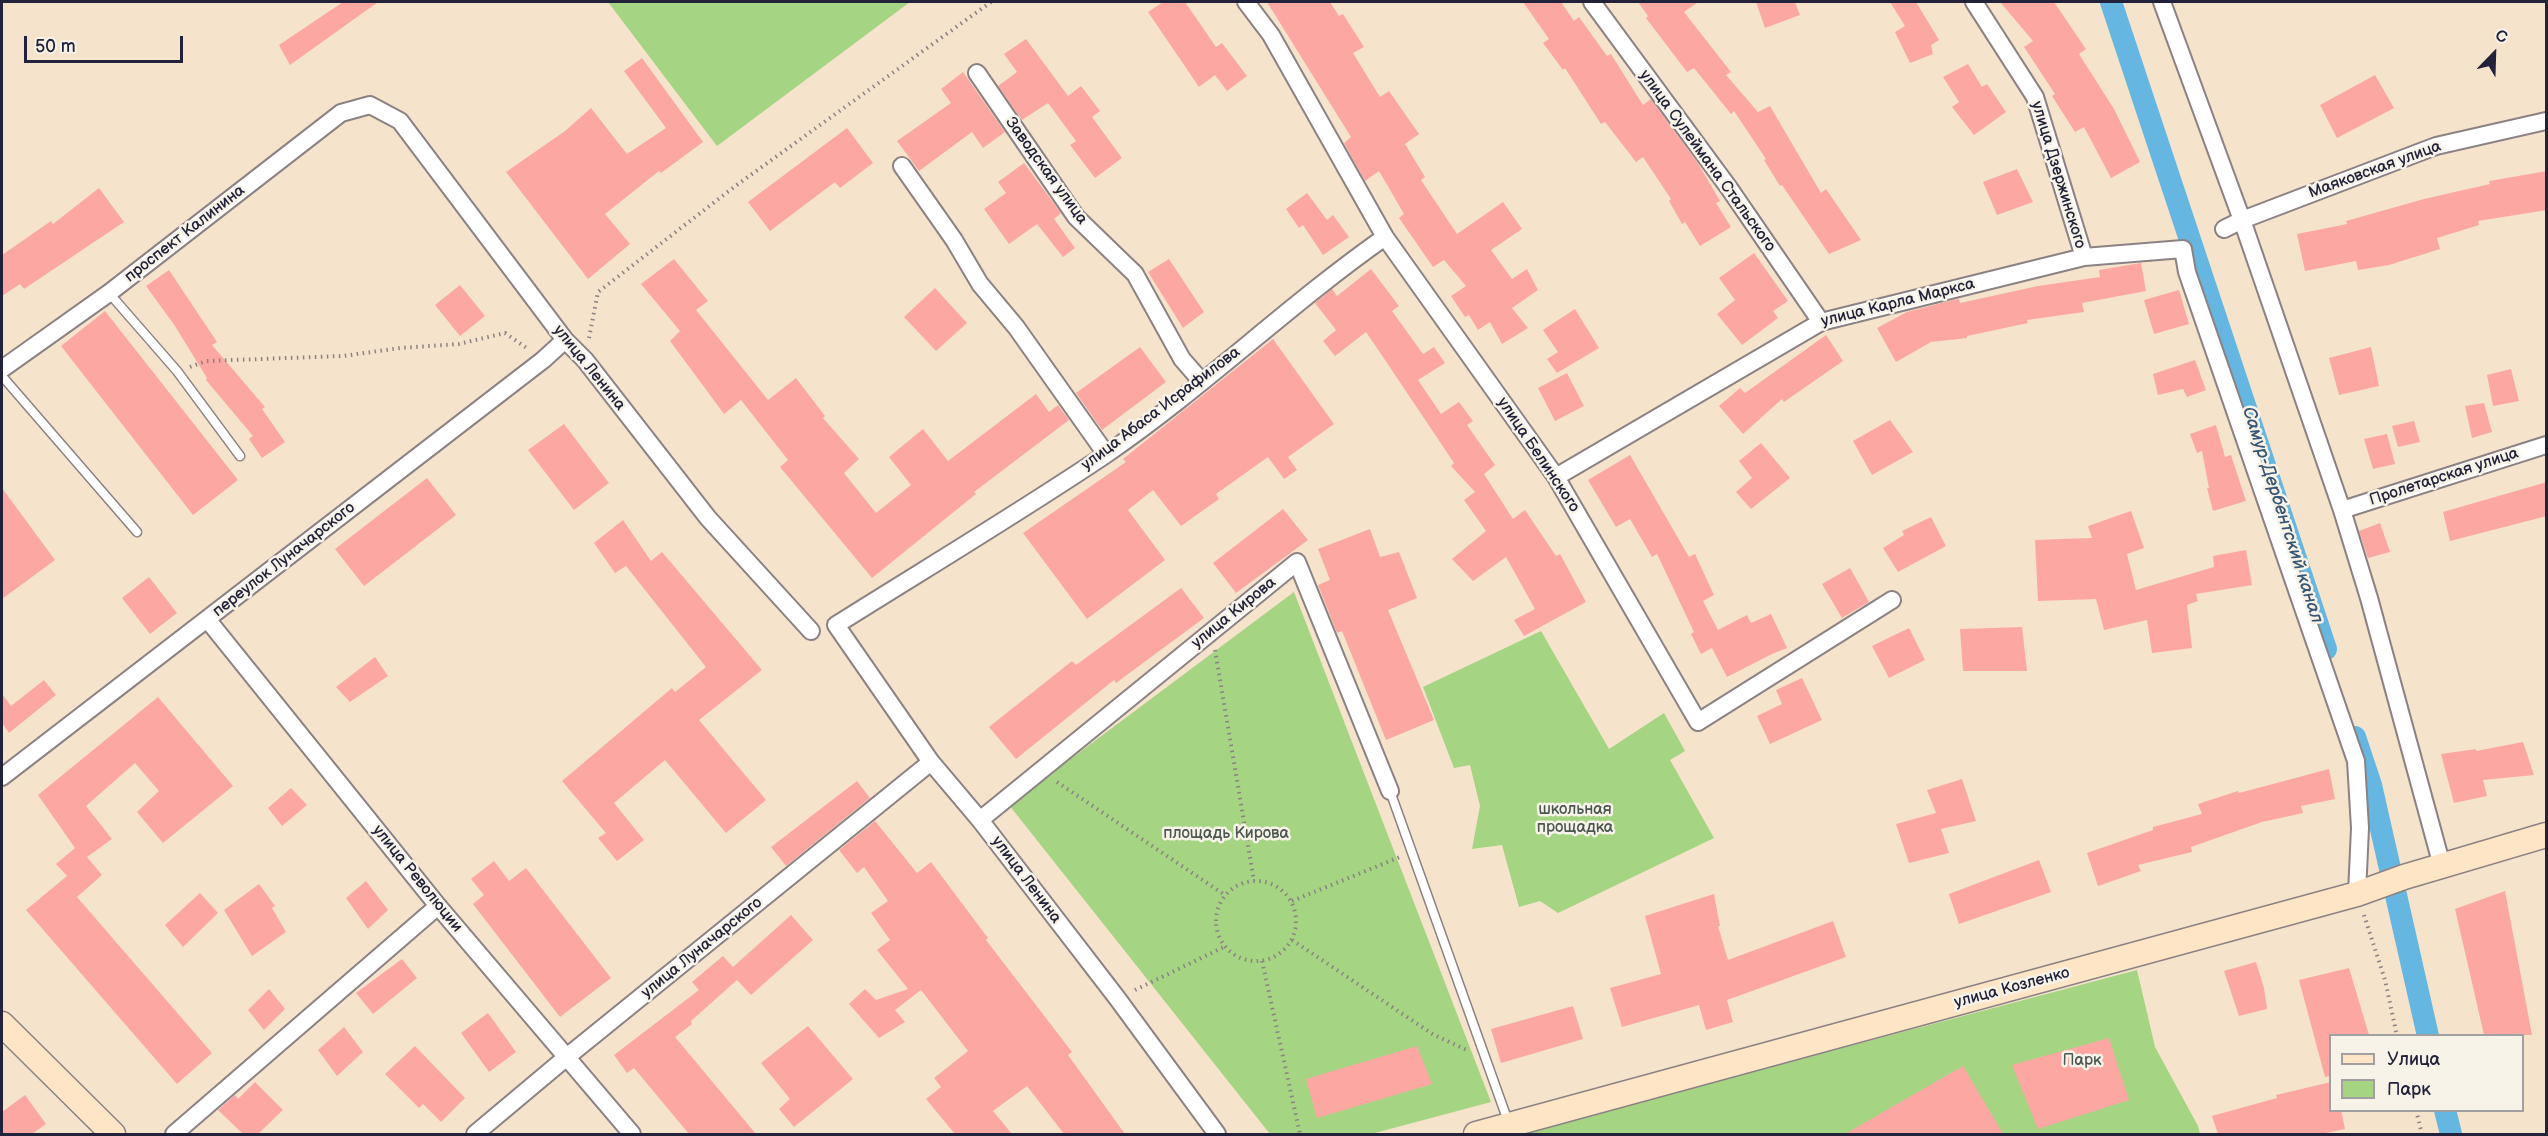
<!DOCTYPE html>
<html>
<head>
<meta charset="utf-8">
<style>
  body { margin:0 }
  #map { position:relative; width:2548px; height:1136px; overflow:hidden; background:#f5e3cc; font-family:"Balsamiq Sans",sans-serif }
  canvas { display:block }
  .frame { position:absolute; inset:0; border:3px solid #22223b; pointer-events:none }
  .legend { position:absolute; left:2329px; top:1034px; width:195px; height:78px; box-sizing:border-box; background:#f7f3e8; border:2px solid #a29fa3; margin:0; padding:8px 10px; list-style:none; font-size:18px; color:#22223b }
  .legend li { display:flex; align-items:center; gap:12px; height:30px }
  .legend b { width:30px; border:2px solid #a29fa3 }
  .north { position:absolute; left:2464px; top:24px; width:60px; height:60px; -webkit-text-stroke:4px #f7f3e8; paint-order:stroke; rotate:23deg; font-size:16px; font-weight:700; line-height:24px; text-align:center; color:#22223b }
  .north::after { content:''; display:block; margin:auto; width:21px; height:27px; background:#22223b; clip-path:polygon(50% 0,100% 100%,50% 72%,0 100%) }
  .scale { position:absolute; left:24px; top:36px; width:159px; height:27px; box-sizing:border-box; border:3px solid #22223b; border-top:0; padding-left:8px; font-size:18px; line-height:21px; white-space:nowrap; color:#22223b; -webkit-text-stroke:4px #f7f3e8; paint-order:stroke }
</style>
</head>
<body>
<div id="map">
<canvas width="2548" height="1136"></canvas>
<div class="frame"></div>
<ul class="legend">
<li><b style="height:8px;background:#fde5c5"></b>Улица</li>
<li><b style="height:16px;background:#a5d482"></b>Парк</li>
</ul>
<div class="north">С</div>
<div class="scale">50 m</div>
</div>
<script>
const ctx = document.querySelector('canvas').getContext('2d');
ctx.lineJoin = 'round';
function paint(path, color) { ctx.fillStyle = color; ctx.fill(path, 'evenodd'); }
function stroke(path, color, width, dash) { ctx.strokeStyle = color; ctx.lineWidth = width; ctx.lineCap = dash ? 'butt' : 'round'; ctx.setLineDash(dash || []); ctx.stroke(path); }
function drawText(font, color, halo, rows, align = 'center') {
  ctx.font = font + ' "Balsamiq Sans",sans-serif'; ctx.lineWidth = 5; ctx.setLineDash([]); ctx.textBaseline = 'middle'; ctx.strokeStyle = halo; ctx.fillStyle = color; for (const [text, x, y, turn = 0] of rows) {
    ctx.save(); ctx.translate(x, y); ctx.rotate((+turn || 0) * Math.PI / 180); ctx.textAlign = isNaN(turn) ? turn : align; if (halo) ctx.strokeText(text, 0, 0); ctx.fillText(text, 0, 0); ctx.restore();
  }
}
const green = new Path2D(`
  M 608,2 L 910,2 L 717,146 Z
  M 1294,592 L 1491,1102 L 1371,1134 L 1270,1134 L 1009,805 Z
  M 1541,631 L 1609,749 L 1664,713 L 1685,751 L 1670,760 L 1714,838 L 1558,913 L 1540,901 L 1519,907 L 1502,845 L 1472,849 L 1480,806 L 1470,765 L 1454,768 L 1423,687 Z
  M 2137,970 L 2155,1047 L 2198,1126 L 2200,1134 L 1517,1134 Z`);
const canal = new Path2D(`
  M 2111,2 L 2326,649
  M 2355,737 L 2371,785 L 2428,1036
  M 2445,1110 L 2451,1134`);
const building = new Path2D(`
  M 343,2 L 378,2 L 290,65 L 279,45 Z
  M 1163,2 L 1185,2 L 1216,47 L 1222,43 L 1247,76 L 1227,91 L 1215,75 L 1199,87 L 1148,12 Z
  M 1267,2 L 1330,2 L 1339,16 L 1343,14 L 1364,47 L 1353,53 L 1380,97 L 1389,91 L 1419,134 L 1405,144 L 1425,177 L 1421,180 L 1457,234 L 1503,202 L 1522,229 L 1491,250 L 1512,279 L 1527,269 L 1538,290 L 1512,308 L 1528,328 L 1502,344 L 1490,322 L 1478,330 L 1469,315 L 1465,317 L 1451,296 L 1466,286 L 1444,260 L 1433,267 L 1399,218 L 1404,214 L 1379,171 L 1365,181 L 1344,143 L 1351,137 Z
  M 1523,2 L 1561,2 L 1574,21 L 1579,17 L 1607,56 L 1611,54 L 1643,105 L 1651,99 L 1699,165 L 1720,201 L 1716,203 L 1731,227 L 1700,246 L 1685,222 L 1682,224 L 1669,201 L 1671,199 L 1643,157 L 1636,162 L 1605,122 L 1601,124 L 1565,68 L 1563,70 L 1543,43 L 1549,39 Z
  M 1638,2 L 1698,2 L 1684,12 L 1731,72 L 1726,75 L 1758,112 L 1770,106 L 1821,193 L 1826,189 L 1861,240 L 1829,254 L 1782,185 L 1780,186 L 1764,160 L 1766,159 L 1734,111 L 1731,114 L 1694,68 L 1687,72 L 1646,18 L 1648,16 Z
  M 1756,2 L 1795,2 L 1800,15 L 1765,28 Z
  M 1890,2 L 1916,2 L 1939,40 L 1931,45 L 1933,54 L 1910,63 L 1895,32 L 1905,26 Z
  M 2000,2 L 2054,2 L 2086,49 L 2079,54 L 2114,109 L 2140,162 L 2111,178 L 2084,127 L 2075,132 L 2052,96 L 2055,94 L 2024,47 L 2033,41 Z
  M 1026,39 L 1068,96 L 1081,86 L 1100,111 L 1092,117 L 1122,158 L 1095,178 L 1070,145 L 1076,141 L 1048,103 L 1022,120 L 998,86 L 1017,72 L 1004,54 Z
  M 642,58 L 703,142 L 661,173 L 659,171 L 605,214 L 630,244 L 588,279 L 506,172 L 565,131 L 591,108 L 627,154 L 666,128 L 624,71 Z
  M 1968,64 L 1982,87 L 1987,84 L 2006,112 L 1974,135 L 1952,107 L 1959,102 L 1943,77 Z
  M 963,72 L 1005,132 L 983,148 L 972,132 L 919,171 L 897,141 L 951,103 L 941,89 Z
  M 2375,75 L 2394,108 L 2337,138 L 2320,105 Z
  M 847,128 L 873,163 L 840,188 L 835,182 L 770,231 L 748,202 Z
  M 1024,163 L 1061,213 L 1054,219 L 1075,248 L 1063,257 L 1037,224 L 1009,244 L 984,209 L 1006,193 L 998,182 Z
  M 2017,169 L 2033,202 L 1997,215 L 1983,182 Z
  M 2547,171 L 2547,210 L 2478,221 L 2479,225 L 2437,238 L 2440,249 L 2389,265 L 2358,270 L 2356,261 L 2305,271 L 2297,234 L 2347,224 L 2346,221 L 2424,199 L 2490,184 L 2489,181 Z
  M 99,188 L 124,222 L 24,289 L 20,284 L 2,296 L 2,255 L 51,221 L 53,224 Z
  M 1307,193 L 1327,220 L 1333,215 L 1349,237 L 1323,255 L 1303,225 L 1299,228 L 1286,209 Z
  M 1754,253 L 1788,301 L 1773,311 L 1778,318 L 1742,345 L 1717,314 L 1735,300 L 1719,278 Z
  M 674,259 L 708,301 L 696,310 L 768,400 L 796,378 L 825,416 L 823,418 L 859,459 L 844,473 L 876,513 L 911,485 L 889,457 L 923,429 L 948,461 L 1036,394 L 1049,412 L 1058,405 L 1069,420 L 974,492 L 976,494 L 872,578 L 780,467 L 788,460 L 741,400 L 724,414 L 670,341 L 680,331 L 641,284 Z
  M 1169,259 L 1204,312 L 1183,328 L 1148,272 Z
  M 2141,263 L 2146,291 L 2082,303 L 2084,312 L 2027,320 L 2028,323 L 1967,336 L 1967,338 L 1931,342 L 1896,362 L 1877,328 L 1907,312 L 1953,300 L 1959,299 L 1960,303 L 2038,286 L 2100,277 L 2099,270 Z
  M 1371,269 L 1399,306 L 1392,311 L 1423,354 L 1434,347 L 1445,363 L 1418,380 L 1441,414 L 1459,402 L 1473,421 L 1467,425 L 1495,465 L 1484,474 L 1513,519 L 1525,510 L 1556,556 L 1560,554 L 1586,602 L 1524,636 L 1514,620 L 1535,609 L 1506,557 L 1473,581 L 1452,559 L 1486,531 L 1464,500 L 1475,492 L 1451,466 L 1454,463 L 1381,354 L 1366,332 L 1335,356 L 1323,341 L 1336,330 L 1315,303 L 1332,289 L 1337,296 Z
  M 169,270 L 217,342 L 212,345 L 265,407 L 262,409 L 285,442 L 262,458 L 249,439 L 253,436 L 206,380 L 207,378 L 175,326 L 146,286 Z
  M 460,285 L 485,316 L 460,336 L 435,305 Z
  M 935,288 L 967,323 L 936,351 L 904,317 Z
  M 2179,290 L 2189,324 L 2154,334 L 2144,300 Z
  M 1575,309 L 1599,348 L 1557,373 L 1547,359 L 1558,352 L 1543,330 Z
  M 105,311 L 238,480 L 193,515 L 61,346 Z
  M 1826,335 L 1843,361 L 1784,402 L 1782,399 L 1743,434 L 1719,406 L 1740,388 L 1745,393 Z
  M 1273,339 L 1334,424 L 1288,457 L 1297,470 L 1284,479 L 1268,457 L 1216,494 L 1219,499 L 1181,526 L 1153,490 L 1128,510 L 1165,560 L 1087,619 L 1023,533 L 1126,462 L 1123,459 Z
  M 1140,347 L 1166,382 L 1102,430 L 1076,393 Z
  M 2371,347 L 2379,386 L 2339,395 L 2329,358 Z
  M 2195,360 L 2206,390 L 2187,397 L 2183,389 L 2158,395 L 2153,374 Z
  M 2511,369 L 2519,401 L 2493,406 L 2487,375 Z
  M 1567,373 L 1584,406 L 1555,421 L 1538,388 Z
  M 2484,403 L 2492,432 L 2472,438 L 2465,406 Z
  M 1890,420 L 1913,452 L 1872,475 L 1853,441 Z
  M 2414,421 L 2420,442 L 2398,447 L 2392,426 Z
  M 564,424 L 609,483 L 574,510 L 528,450 Z
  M 2216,425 L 2225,457 L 2231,455 L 2246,501 L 2213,511 L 2207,488 L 2209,488 L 2202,451 L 2197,453 L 2190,434 Z
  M 2387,434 L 2395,464 L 2373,469 L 2364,439 Z
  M 1761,443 L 1790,478 L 1751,509 L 1736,492 L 1752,478 L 1739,461 Z
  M 1630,455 L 1689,557 L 1695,554 L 1714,595 L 1703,601 L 1718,630 L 1747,615 L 1751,623 L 1771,614 L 1787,648 L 1772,654 L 1727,677 L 1712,648 L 1701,654 L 1691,634 L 1694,632 L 1657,554 L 1652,557 L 1630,519 L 1616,527 L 1588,480 Z
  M 427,478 L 456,515 L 364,586 L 335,549 Z
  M 2547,482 L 2547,516 L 2450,541 L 2443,512 Z
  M 2,488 L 55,560 L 2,599 Z
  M 1283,509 L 1308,540 L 1236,593 L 1213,563 Z
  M 2131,511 L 2144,548 L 2127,554 L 2136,590 L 2214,567 L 2213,556 L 2246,550 L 2252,585 L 2196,594 L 2198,601 L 2187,605 L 2192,648 L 2152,653 L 2147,620 L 2104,630 L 2096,599 L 2038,601 L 2035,540 L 2092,538 L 2088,526 Z
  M 1931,517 L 1946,546 L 1898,572 L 1883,548 L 1904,535 L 1902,531 Z
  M 623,520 L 651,561 L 662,552 L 762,670 L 699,720 L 766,800 L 726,833 L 665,760 L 614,803 L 644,840 L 617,861 L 598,838 L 606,833 L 562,781 L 672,688 L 675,692 L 706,667 L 626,566 L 615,573 L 594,543 Z
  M 2380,523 L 2390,552 L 2368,558 L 2359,531 Z
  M 1370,529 L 1380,557 L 1399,552 L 1417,598 L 1388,610 L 1434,720 L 1386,740 L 1342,631 L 1337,633 L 1318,585 L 1330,580 L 1318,549 Z
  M 1850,568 L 1869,602 L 1842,618 L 1822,584 Z
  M 149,577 L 177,613 L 150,634 L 122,598 Z
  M 1181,588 L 1204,618 L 1116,683 L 1114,680 L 1016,759 L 989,727 L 1072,661 L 1076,665 Z
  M 2022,627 L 2027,671 L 1963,671 L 1960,629 Z
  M 1909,628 L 1925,660 L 1889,678 L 1872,646 Z
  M 375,657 L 388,676 L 350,702 L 336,687 Z
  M 1802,678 L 1822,720 L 1770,744 L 1757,716 L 1782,704 L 1776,690 Z
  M 44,680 L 56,695 L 9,733 L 2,723 L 2,694 L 11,706 Z
  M 158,697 L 233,786 L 163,843 L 137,812 L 159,791 L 135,763 L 86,806 L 112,839 L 87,857 L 102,875 L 77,897 L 212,1053 L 177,1084 L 26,910 L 67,876 L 56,864 L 75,848 L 38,795 Z
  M 2523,742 L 2534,775 L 2483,780 L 2487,796 L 2454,803 L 2441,754 L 2476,749 L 2476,751 Z
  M 2329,769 L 2335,799 L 2301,806 L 2303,813 L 2262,822 L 2191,847 L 2192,852 L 2138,865 L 2141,871 L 2098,886 L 2087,853 L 2153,830 L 2153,827 L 2202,814 L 2198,804 L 2238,791 L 2239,793 Z
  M 1962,779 L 1976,821 L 1941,829 L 1949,853 L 1909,863 L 1896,824 L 1936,813 L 1927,790 Z
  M 857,781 L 870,798 L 786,866 L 771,847 Z
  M 291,788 L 307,805 L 282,826 L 268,808 Z
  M 875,821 L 917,873 L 931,862 L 988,938 L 986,940 L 1072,1052 L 1068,1055 L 1125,1134 L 1064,1134 L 1027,1086 L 993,1111 L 1012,1134 L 955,1134 L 926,1099 L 941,1087 L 934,1078 L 968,1051 L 921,990 L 895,1010 L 905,1022 L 879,1038 L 849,1004 L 865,989 L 876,1000 L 908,989 L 877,950 L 890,940 L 871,913 L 888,901 L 864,867 L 857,873 L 839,850 Z
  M 2039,860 L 2051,892 L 1959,924 L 1949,894 Z
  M 494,861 L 509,881 L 526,868 L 611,978 L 560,1017 L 473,904 L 484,895 L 471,879 Z
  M 366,881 L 388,910 L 368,929 L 346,898 Z
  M 259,884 L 275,906 L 272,908 L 286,932 L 252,956 L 224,910 Z
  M 2505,891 L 2532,1035 L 2484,1035 L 2455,909 Z
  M 200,893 L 218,913 L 183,947 L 165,925 Z
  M 1714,894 L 1720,926 L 1718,926 L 1728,960 L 1833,921 L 1846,957 L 1727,1000 L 1733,1022 L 1706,1030 L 1699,1005 L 1622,1027 L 1610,988 L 1661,974 L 1645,916 Z
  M 791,915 L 813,940 L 751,995 L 737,980 L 691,1021 L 692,1024 L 675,1037 L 756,1134 L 689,1134 L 634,1068 L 627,1073 L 614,1055 L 699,990 L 692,982 L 723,956 L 733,967 Z
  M 402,959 L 417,978 L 373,1014 L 356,993 Z
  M 2256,962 L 2264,988 L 2267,1009 L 2239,1016 L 2224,971 Z
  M 2349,968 L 2369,1035 L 2331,1035 L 2331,1076 L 2325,1077 L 2299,980 Z
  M 269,989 L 285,1009 L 264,1030 L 248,1010 Z
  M 1573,1006 L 1583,1039 L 1501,1063 L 1491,1029 Z
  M 488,1013 L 516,1052 L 489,1072 L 461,1033 Z
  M 808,1026 L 853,1079 L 794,1127 L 779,1109 L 790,1099 L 761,1063 Z
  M 344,1027 L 363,1052 L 337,1076 L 318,1050 Z
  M 2109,1038 L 2129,1100 L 2038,1129 L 2012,1065 Z
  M 415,1046 L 465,1098 L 441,1122 L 423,1104 L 419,1108 L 385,1074 Z
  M 1417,1046 L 1432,1084 L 1317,1118 L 1306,1079 Z
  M 1963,1066 L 2003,1134 L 1845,1134 Z
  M 255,1082 L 283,1110 L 258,1134 L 243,1134 L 218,1110 L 235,1095 L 238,1099 Z
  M 2331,1082 L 2331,1110 L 2341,1110 L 2345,1129 L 2321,1134 L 2218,1134 L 2212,1116 L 2277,1098 L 2276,1095 Z
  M 25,1095 L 46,1124 L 32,1134 L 2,1134 L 2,1112 Z`);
const path = new Path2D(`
  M 589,338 L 598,292 L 734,187 L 991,2
  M 190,367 L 206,361 L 343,356 L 400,348 L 459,344 L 505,333 L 528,349
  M 1215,650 L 1254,881
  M 1057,782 L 1225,895
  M1216 921a40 40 0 1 1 80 0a40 40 0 1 1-80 0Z
  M 1292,901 L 1400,857
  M 2364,915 L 2385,980 L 2397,1036
  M 1292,940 L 1434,1035 L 1469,1051
  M 1262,961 L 1300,1134
  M 1135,990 L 1226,946
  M 2416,1110 L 2422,1134`);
const lane = new Path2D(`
  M 109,293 L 177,371 L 240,456
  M 2,376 L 137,532
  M 1390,791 L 1509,1124`);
const street = new Path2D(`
  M 1246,2 L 1271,35 L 1385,237 L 1556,477 L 1698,722 L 1892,600
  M 1592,2 L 1729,188 L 1821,322
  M 1974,2 L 2035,97 L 2084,257
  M 2162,2 L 2242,220 L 2342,510 L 2369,598 L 2442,866
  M 977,73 L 1076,217 L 1135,274 L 1182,359 L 1202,382
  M 902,166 L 954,240 L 980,284 L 1016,327 L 1106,454
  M 2224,229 L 2242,220 L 2436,146 L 2546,121
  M 2,369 L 109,293 L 341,113 L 370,105 L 400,121 L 565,340 L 585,360 L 708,518 L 811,631
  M 1556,477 L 1821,322 L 2084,257 L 2183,249 L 2187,272 L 2356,761 L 2360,828 L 2357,894
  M 2342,510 L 2546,445
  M 207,619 L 438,906 L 632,1134
  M 2,777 L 543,360 L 565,340
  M 980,820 L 1297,562 L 1390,791
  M 174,1134 L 438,906
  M 475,1134 L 568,1056 L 931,762
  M 1217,1134 L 1117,998 L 980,820 L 931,762 L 836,625 C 925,569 1017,514 1105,455 C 1203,388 1288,305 1385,237`);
const secondary = new Path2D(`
  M 2,1024 L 113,1134
  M 1476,1134 L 2357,894 L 2404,877 L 2546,835`);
const streetNames = [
  ["улица Сулеймана Стальского",1707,161,54],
  ["Маяковская улица",2375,170,-20],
  ["Заводская улица",1046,171,54],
  ["улица Дзержинского",2058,175,73],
  ["проспект Калинина",185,234,-38],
  ["улица Карла Маркса",1898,303,-14],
  ["улица Ленина",589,368,51],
  ["улица Абаса Исрафилова",1161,409,-37],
  ["улица Белинского",1538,455,56],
  ["Пролетарская улица",2444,477,-18],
  ["переулок Луначарского",284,560,-38],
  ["улица Кирова",1234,613,-39],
  ["улица Революции",417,879,51],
  ["улица Ленина",1026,880,53],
  ["улица Луначарского",702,948,-39],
  ["улица Козленко",2012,988,-15]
];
const parkNames = [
  ["школьная",1575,810],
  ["прощадка",1575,828],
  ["площадь Кирова",1226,834],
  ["Парк",2082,1061]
];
const waterNames = [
  ["Самур-Дербентский канал",2282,515,72]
];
paint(green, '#a5d482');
stroke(canal, '#65b7e1', 22);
paint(building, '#fda7a3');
stroke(lane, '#8c8284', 11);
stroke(street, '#8c8284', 20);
stroke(secondary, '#8c8284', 27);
stroke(path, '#8c8284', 4, [1.5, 4.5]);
stroke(lane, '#fff', 8);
stroke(street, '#fff', 16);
stroke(secondary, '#fde5c5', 24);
drawText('16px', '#22223b', '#f7f3e8', streetNames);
drawText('16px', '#495750', '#f7f3e8', parkNames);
drawText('italic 18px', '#395675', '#f7f3e8', waterNames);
</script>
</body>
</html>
